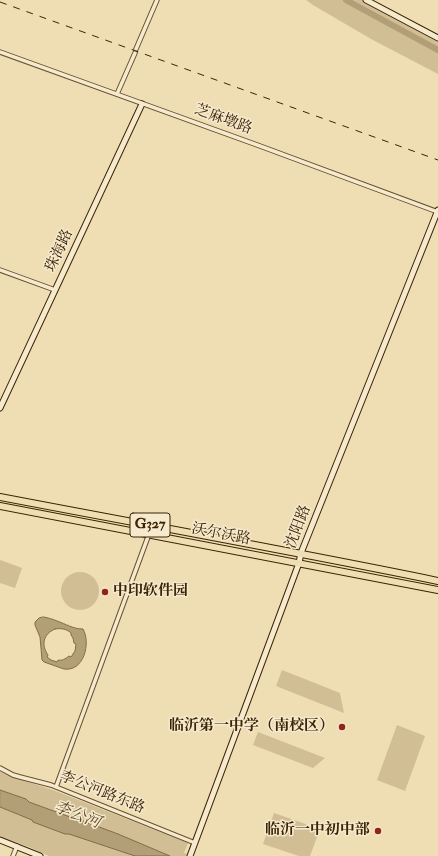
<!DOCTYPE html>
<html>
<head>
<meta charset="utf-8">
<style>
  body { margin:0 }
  canvas { display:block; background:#efddb3 }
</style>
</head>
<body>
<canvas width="438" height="856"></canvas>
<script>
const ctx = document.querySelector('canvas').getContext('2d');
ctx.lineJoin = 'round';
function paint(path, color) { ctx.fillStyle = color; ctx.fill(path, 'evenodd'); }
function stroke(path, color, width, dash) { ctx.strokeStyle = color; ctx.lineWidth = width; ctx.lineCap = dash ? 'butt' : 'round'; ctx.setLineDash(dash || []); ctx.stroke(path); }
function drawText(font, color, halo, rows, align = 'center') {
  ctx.font = font + ' "IM FELL Double Pica","Noto Serif SC",serif'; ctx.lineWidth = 3; ctx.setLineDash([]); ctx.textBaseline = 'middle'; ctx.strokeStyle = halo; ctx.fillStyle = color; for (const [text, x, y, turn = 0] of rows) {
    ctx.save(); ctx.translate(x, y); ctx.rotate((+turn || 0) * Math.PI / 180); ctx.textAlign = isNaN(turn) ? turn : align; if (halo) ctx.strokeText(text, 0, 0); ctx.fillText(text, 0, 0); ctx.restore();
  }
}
const green = new Path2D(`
  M 306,0 L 362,0 L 438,41 L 438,74 L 371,39 L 313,5 Z
  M 0,560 L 22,568 L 15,588 L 0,583 Z
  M61 591a19 19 0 1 1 38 0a19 19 0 1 1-38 0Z
  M 282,670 L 340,693 L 344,713 L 276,686 Z
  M 397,725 L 425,736 L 405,791 L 377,780 Z
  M 258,732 L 325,758 L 313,768 L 253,745 Z
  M 0,771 L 12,777 L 53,790 L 188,843 L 184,853 L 193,856 L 49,856 L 29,847 L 0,837 Z
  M 274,813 L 320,829 L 310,856 L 299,856 L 263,844 Z`);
const water = new Path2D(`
  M 44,617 C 48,618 53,619 57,621 C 66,624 73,629 83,629 C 91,643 84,672 64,669 L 44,662 L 42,660 L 40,637 L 35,625 L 35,622 L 39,618 ZM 55,629 C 61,628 67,629 71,633 L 71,635 L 73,638 L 74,643 L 76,644 L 75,651 L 71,657 L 69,656 C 65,659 62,661 58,660 L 57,662 L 51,660 L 47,657 L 48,655 C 41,645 43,634 55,629 Z
  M 0,790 L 26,799 L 29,802 L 70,817 L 75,818 L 118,834 L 170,856 L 135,856 L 69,834 L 65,834 L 33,822 L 32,820 L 0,807 Z`);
const river = new Path2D(`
  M 346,0 L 438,50`);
const street = new Path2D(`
  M 136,49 L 157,0
  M 0,52 L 260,146 L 438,212
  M 117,94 L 135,53
  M 0,270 L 55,290
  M 0,768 L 13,775 L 20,777 L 51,785 L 195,843
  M 56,787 L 149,534
  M 13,856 L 17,846`);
const secondary = new Path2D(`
  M 366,0 L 438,38
  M 0,408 L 142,104
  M 0,840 L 40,856
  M 190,856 L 299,563 L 301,553 L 438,210`);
const highway = new Path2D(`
  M 0,497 C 146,525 292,551 438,581
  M 0,506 L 438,590`);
const rail = new Path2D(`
  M 0,2 L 438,160`);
const markers = [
  [105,592,4,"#8f2418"],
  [342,727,4,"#8f2418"],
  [378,831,4,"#8f2418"]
];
const shields = [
  [150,525,40]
];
const shieldNames = [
  ["G327",150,525]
];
const streetNames = [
  ["芝麻墩路",223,120,20],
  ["珠海路",60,251,-65],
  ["沈阳路",299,527,-69],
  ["沃尔沃路",221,535,11],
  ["李公河路东路",102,793,22]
];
const poiNames = [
  ["中印软件园",113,592,"left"],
  ["临沂第一中学（南校区）",334,727],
  ["临沂一中初中部",370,831]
];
const waterNames = [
  ["李公河",77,816,21]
];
paint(green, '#d1be95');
paint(water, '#b29e77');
stroke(water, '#836d49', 1);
stroke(river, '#b29e77', 6);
stroke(street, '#69522f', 5.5);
stroke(secondary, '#3c2403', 7);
stroke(highway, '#3c2403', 8);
stroke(street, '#f5e9ce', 3.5);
stroke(secondary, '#f5e9ce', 5);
stroke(highway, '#efddb3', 6);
stroke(rail, '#3c2403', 1, [7, 7]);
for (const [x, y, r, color] of markers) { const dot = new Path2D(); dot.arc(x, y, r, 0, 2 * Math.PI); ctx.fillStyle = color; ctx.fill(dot); stroke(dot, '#f5e9ce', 1.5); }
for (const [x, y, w] of shields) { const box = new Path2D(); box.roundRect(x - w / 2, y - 12, w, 24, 3); ctx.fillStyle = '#f5e9ce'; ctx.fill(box); stroke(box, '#3c2403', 1); }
drawText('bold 14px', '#3c2403', null, shieldNames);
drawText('15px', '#3c2403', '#f5e9ce', streetNames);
drawText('bold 15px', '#3c2403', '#f5e9ce', poiNames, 'right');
drawText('italic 16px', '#5f4926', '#f5e9ce', waterNames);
</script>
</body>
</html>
